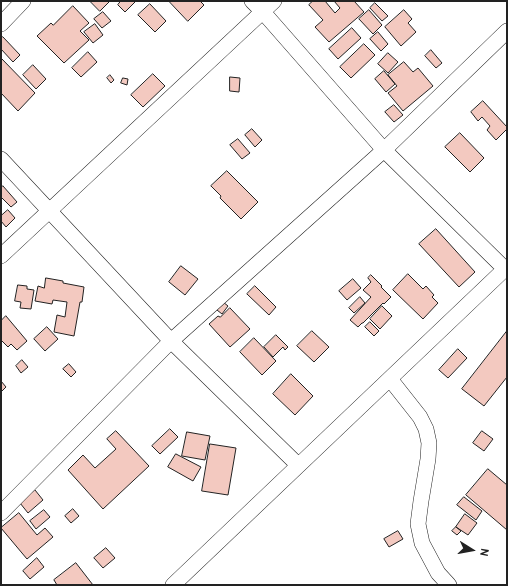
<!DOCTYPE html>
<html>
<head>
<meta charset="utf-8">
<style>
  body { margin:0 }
  #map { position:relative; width:508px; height:586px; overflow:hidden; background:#fff; font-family:Overpass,sans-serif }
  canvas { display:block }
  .frame { position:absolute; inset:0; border:2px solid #222; pointer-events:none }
  .north { position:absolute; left:452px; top:530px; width:40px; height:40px; -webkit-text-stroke:3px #fff; paint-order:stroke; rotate:101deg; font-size:11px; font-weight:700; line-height:16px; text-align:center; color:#222 }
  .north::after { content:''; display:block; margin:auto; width:14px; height:18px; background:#222; clip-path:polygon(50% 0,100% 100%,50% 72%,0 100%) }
</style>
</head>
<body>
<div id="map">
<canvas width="508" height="586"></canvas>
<div class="frame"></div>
<div class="north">N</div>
</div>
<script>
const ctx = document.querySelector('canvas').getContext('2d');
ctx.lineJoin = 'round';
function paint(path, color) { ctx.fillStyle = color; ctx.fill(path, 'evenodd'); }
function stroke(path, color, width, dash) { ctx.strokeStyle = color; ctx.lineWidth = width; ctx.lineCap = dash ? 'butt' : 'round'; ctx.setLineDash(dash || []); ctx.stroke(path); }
const building = new Path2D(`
  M 90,1 L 110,1 L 100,11 Z
  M 121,1 L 136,1 L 125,12 L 118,5 Z
  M 169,1 L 200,1 L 204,5 L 188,21 Z
  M 313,1 L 325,1 L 335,13 L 340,8 L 334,1 L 354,1 L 364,12 L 329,42 L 315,27 L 323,20 L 309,5 Z
  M 375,3 L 388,16 L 382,21 L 370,8 Z
  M 150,4 L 166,21 L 155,32 L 138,15 Z
  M 73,6 L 89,23 L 80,31 L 89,40 L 64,63 L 37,36 L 51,23 L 53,25 Z
  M 369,10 L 382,25 L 373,34 L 359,19 Z
  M 404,10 L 412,19 L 408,23 L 416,32 L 401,46 L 385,27 Z
  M 103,12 L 111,21 L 102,28 L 94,19 Z
  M 95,24 L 103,35 L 93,43 L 84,32 Z
  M 352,28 L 361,38 L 338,59 L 329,49 Z
  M 378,32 L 388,44 L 381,51 L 370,39 Z
  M 3,37 L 20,55 L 13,62 L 1,49 L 1,38 Z
  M 364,44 L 375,55 L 351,78 L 340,67 Z
  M 431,50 L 442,63 L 436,68 L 425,56 Z
  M 88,52 L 97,62 L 81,77 L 72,68 Z
  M 388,53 L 398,62 L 388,73 L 378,64 Z
  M 1,58 L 35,93 L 18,111 L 1,93 Z
  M 404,62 L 413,72 L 418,68 L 433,86 L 403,111 L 388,93 L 397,86 L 388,75 Z
  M 33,65 L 46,79 L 36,89 L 23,75 Z
  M 384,71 L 395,84 L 386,92 L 375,79 Z
  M 153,74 L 165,86 L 143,107 L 131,95 Z
  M 110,75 L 114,80 L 111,83 L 107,78 Z
  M 230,77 L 240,78 L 239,92 L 230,91 Z
  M 123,78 L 128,79 L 127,85 L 121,83 Z
  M 483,101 L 507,127 L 507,129 L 496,140 L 487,130 L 490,126 L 482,117 L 478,121 L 471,112 Z
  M 394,105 L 403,115 L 394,122 L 385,112 Z
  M 252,129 L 262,140 L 255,147 L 245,135 Z
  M 460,133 L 484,158 L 470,172 L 445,147 Z
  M 238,139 L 250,153 L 242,159 L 230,145 Z
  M 227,171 L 258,202 L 241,219 L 220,198 L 221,196 L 211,186 Z
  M 3,186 L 17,202 L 11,207 L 1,197 L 1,188 Z
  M 8,210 L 15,218 L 6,227 L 1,221 L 1,216 Z
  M 436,229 L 475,272 L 459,287 L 419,244 Z
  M 181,266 L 198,279 L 185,295 L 169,282 Z
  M 408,274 L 423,289 L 426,286 L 434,295 L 432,297 L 438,303 L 423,319 L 393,290 Z
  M 371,275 L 382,286 L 381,287 L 391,297 L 384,304 L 383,303 L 363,323 L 362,323 L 358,327 L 350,320 L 371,297 L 363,290 L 371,282 L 368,278 Z
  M 46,278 L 63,281 L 63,283 L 84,287 L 82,302 L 80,302 L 74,336 L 54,332 L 57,315 L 65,317 L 67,302 L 53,300 L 52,304 L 35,301 L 38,286 L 44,288 Z
  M 353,279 L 361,288 L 347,300 L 339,291 Z
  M 18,285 L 27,286 L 27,289 L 34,290 L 31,309 L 20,308 L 21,302 L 15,301 Z
  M 255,286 L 276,307 L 269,315 L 247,294 Z
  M 360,297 L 365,303 L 354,313 L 349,308 Z
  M 223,302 L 228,306 L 222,314 L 217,310 Z
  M 382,306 L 392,316 L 380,329 L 370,319 Z
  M 230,308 L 250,329 L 230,347 L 209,324 L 218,316 L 220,317 Z
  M 6,316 L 27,341 L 17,350 L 11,344 L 8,347 L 1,340 L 1,321 Z
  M 370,322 L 379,331 L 374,336 L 365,327 Z
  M 47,327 L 58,339 L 45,351 L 34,339 Z
  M 312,331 L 329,347 L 314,362 L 297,346 Z
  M 507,331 L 507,377 L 484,406 L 462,389 Z
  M 276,335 L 288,347 L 285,350 L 283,347 L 273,357 L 264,347 Z
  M 254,338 L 276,361 L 262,375 L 240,352 Z
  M 458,349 L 467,358 L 448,378 L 439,370 Z
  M 22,360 L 28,367 L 21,373 L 16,366 Z
  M 69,364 L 76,372 L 71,377 L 63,369 Z
  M 291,374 L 313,396 L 295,415 L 273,394 Z
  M 1,381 L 6,387 L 1,392 Z
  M 170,429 L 178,437 L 160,454 L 152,446 Z
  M 116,431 L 149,466 L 103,509 L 68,470 L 83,455 L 95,468 L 116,449 L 107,439 Z
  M 482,431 L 493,439 L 484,451 L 473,443 Z
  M 187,432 L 210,436 L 205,460 L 182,456 Z
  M 210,444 L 236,448 L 228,495 L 202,491 Z
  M 176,454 L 201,467 L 193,481 L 168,467 Z
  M 488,469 L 507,485 L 507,530 L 466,495 Z
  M 35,490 L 43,500 L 28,513 L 20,503 Z
  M 464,497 L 482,511 L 476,520 L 457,505 Z
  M 73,509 L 79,516 L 71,523 L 65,516 Z
  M 44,510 L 50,517 L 36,529 L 30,521 Z
  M 19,513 L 37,535 L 45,528 L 53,537 L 27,559 L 1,528 Z
  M 465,514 L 477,523 L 468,535 L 456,527 Z
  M 456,527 L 461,531 L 457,535 L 452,531 Z
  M 398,531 L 403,539 L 389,547 L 384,539 Z
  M 106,548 L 115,558 L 103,568 L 94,558 Z
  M 37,558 L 44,567 L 30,579 L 23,571 Z
  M 76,563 L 93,585 L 57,585 L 54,580 Z`);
const minor = new Path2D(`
  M 252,1 L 263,12 L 384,150 L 505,269
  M 1,24 L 23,1
  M 1,159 L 171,341 L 298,465
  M 1,256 L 274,1
  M 390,379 L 420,417 L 426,429 L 429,443 L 428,459 L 421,501 L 418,524 L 422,543 L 438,573 L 449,585
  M 1,513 L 171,341 L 384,150 L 507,31
  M 173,585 L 507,267`);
paint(building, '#f3c9c0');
stroke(building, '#222', 1);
stroke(minor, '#222', 16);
stroke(minor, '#fff', 15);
</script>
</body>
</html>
